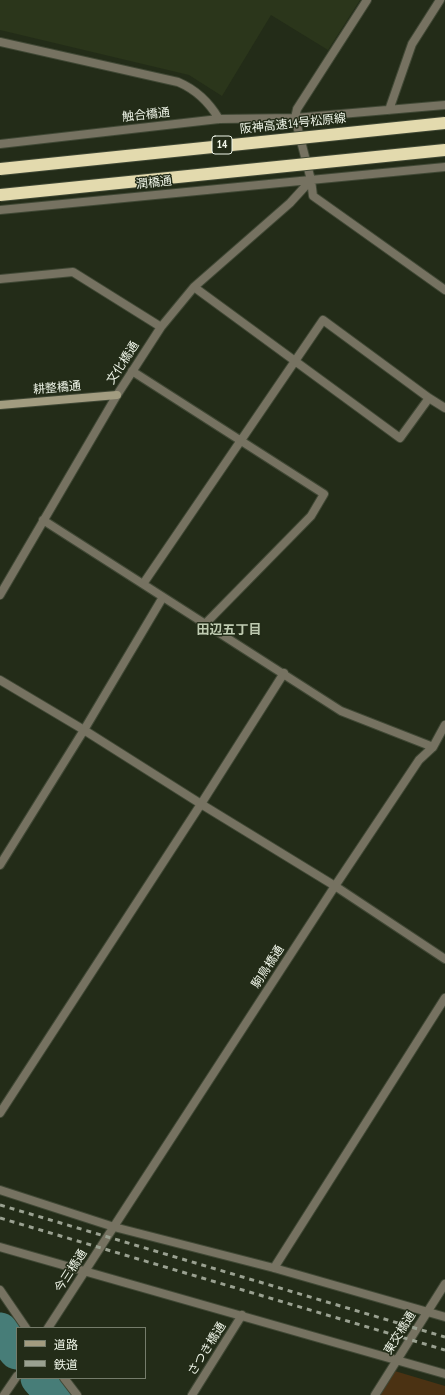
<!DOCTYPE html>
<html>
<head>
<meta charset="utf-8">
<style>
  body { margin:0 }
  #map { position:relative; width:445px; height:1395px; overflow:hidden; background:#232c18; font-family:"PT Sans Narrow","Noto Sans JP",sans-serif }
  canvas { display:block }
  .legend { position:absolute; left:16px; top:1327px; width:130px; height:52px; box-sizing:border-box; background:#232c18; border:1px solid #757c6b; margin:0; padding:5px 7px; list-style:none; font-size:12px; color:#eff5e8 }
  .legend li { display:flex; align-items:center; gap:8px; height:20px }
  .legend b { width:20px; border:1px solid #757c6b }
</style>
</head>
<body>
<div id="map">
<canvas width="445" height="1395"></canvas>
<ul class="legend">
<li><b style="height:5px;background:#a29c80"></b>道路</li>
<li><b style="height:5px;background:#9aa191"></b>鉄道</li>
</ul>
</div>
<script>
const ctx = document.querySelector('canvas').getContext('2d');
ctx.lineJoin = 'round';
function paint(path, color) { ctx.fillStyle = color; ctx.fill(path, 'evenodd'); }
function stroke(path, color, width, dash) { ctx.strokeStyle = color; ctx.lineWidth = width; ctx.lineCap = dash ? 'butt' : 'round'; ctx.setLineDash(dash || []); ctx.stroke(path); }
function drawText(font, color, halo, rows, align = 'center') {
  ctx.font = font + ' "PT Sans Narrow","Noto Sans JP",sans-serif'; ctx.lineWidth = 3; ctx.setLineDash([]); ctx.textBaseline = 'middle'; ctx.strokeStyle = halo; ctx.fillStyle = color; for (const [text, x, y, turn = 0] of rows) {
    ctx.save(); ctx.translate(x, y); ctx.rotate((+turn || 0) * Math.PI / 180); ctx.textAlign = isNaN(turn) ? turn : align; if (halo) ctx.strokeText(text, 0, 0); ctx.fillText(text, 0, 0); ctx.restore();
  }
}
const built = new Path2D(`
  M 0,0 L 360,0 L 328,50 L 271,15 L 222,96 L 189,75 L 0,30 Z`);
const green = new Path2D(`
  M 388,1369 L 445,1386 L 445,1395 L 373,1395 Z`);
const river = new Path2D(`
  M 0,1331 L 17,1351
  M 39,1378 L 54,1395`);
const street = new Path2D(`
  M 367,0 L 297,109 L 295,118 L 311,180 L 313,196 L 445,290
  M 0,42 L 178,82 C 197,90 209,102 219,119
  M 389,110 L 412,44 L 440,0
  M 0,144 L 219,119 L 295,118 L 445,105
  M 0,210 L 445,167
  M 0,279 L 73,272 L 161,327
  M 194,287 L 400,438 L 429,398
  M 132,371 L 324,494 L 311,516 L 205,624
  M 43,520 L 341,711 L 433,747
  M 143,584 L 323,320 L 429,398 L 445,408
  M 0,595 L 117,395 L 161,327 L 194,287 L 290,203 L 311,180
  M 0,680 L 84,730 L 201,804 L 335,886 L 445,959
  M 0,865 L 84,730 L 163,597
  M 0,1113 L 201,804 L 284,673
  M 0,1190 L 114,1227 L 274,1268 L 445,1317
  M 0,1247 L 445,1374
  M 274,1268 L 445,998
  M 0,1290 L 26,1328
  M 48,1328 L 335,886 L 419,760 L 433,747 L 445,725
  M 64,1378 L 77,1395
  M 4,1395 L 17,1376
  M 192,1395 L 242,1315
  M 375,1395 L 445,1284`);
const secondary = new Path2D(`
  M 0,405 L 117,395`);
const rail = new Path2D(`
  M 0,1205 L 445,1337
  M 0,1218 L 445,1350`);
const highwayBridge = new Path2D(`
  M 0,169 L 445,123
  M 0,195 L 445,150`);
const shields = [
  [222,145,20]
];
const shieldNames = [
  ["14",222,145]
];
const streetNames = [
  ["触合橋通",146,115,-6],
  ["阪神高速14号松原線",293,124,-6],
  ["潤橋通",154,183,-6],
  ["文化橋通",123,363,-57],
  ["耕整橋通",57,388,-5],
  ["駒鳥橋通",268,967,-57],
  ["今三橋通",71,1271,-57],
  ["東交橋通",400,1333,-58],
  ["さつき橋通",207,1349,-58]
];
const neighbourhoodNames = [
  ["田辺五丁目",229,630]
];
paint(built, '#2b361b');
paint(green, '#4b3213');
stroke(river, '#477d78', 37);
stroke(street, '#404835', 10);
stroke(secondary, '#404835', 10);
stroke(street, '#767261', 8);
stroke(secondary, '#a29c80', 8);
stroke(rail, '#9aa191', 3, [5, 5]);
stroke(highwayBridge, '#404835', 14, []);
stroke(highwayBridge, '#e3daae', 12);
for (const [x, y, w] of shields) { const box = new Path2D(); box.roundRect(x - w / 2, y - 9, w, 18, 3); ctx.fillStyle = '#232c18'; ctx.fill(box); stroke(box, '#eff5e8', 1); }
drawText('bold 11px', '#eff5e8', null, shieldNames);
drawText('12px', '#eff5e8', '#232c18', streetNames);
drawText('bold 13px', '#bfcbb1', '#232c18', neighbourhoodNames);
</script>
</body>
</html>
